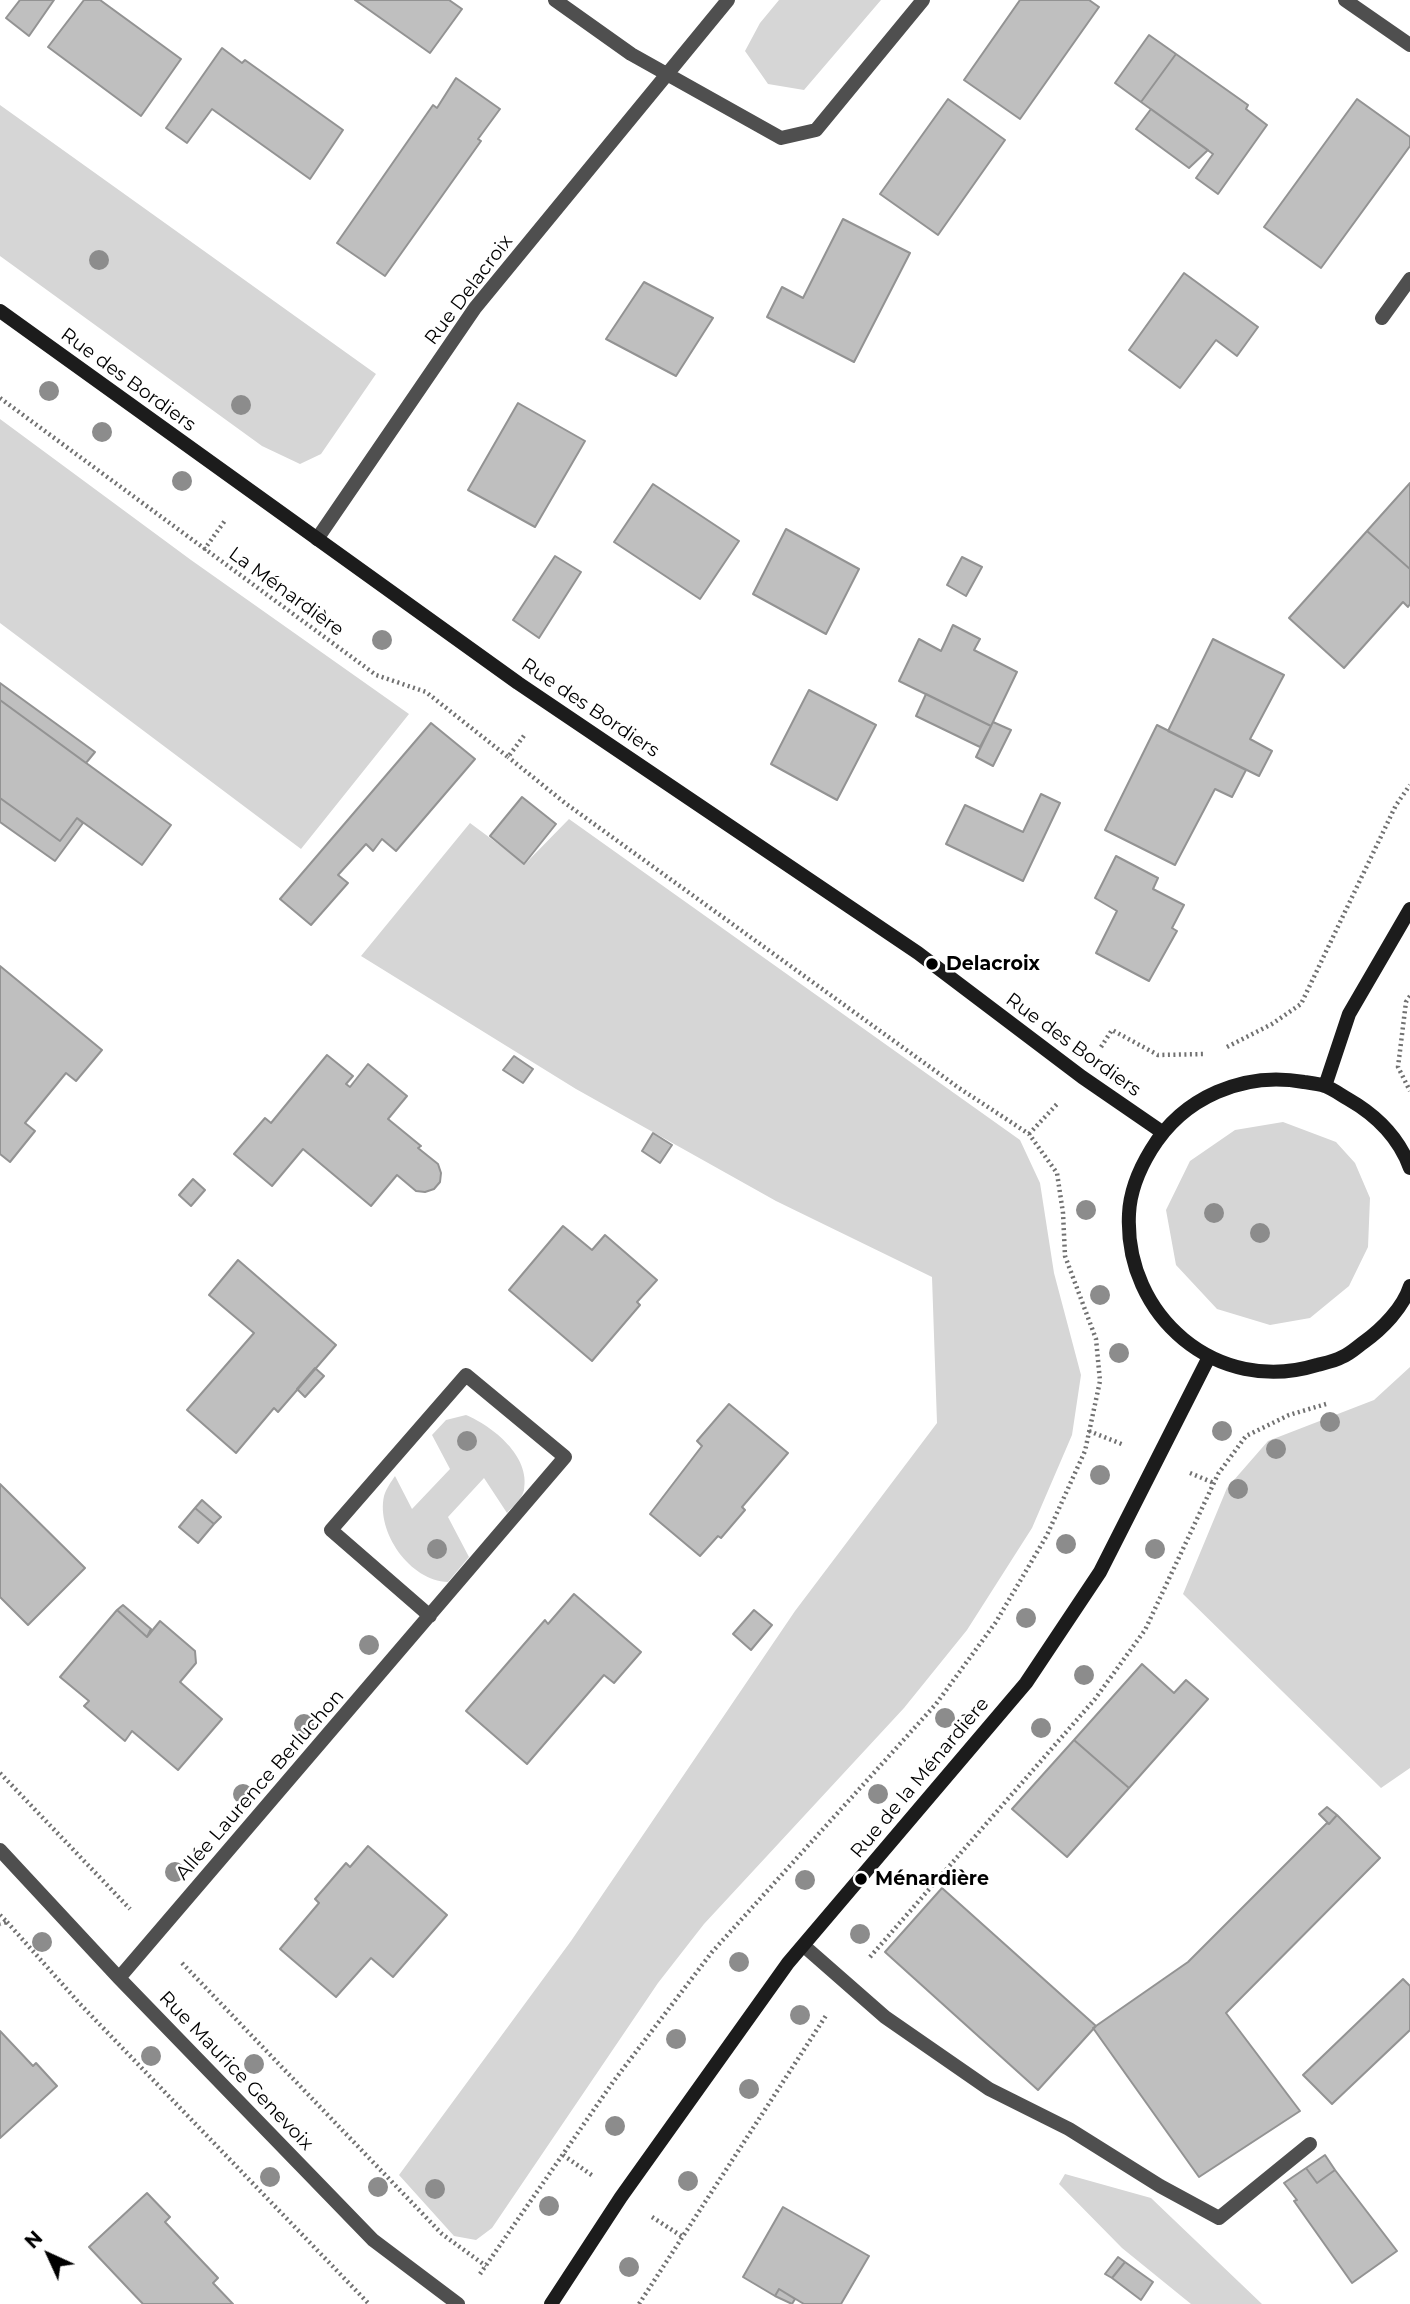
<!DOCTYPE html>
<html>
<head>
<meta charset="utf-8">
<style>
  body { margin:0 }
  #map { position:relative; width:1410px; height:2304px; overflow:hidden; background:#fff; font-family:Montserrat,sans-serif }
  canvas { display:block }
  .north { position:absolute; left:14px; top:2220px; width:70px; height:70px; -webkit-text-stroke:5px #fff; paint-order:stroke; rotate:315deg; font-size:19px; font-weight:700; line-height:28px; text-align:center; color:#000 }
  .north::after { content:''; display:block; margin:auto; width:24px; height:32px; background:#000; clip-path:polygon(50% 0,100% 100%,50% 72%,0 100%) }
</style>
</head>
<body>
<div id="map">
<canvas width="1410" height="2304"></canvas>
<div class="north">N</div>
</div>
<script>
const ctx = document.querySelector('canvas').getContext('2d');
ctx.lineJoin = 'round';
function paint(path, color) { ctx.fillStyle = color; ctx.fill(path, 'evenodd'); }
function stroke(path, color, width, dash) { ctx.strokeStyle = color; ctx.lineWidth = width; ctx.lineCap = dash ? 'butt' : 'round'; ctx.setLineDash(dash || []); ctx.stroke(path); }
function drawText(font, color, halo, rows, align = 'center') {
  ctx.font = font + ' Montserrat,sans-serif'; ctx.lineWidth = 5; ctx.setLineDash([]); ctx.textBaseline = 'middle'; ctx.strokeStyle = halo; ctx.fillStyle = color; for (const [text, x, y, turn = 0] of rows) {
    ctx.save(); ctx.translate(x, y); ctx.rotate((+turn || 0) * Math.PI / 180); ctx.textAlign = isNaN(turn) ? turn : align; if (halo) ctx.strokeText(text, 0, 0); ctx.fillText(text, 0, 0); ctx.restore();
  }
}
const green = new Path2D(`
  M 779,0 L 881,0 L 804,90 L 768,84 L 745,51 L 760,23 Z
  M 0,105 L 376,374 L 321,454 L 300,464 L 262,446 L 0,256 Z
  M 0,419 L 191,560 L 409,714 L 301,849 L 0,623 Z
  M 569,819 L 1020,1140 L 1040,1183 L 1054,1273 L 1081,1375 L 1072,1435 L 1032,1528 L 967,1630 L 904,1708 L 704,1924 L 658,1983 L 492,2228 L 476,2240 L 454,2236 L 399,2175 L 571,1941 L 795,1611 L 937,1423 L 932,1277 L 776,1201 L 576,1089 L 361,956 L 470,823 L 525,864 Z
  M 1283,1122 L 1336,1142 L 1355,1163 L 1370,1198 L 1368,1247 L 1349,1286 L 1310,1318 L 1270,1325 L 1217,1309 L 1176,1265 L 1166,1210 L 1190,1161 L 1235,1130 Z
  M 1410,1367 L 1410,1768 L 1381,1788 L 1183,1594 L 1227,1488 L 1268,1441 L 1374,1400 Z
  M 466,1415 C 492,1426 531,1456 524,1490 C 522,1499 513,1506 507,1513 L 484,1478 L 448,1517 L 469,1557 L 448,1582 C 410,1581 376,1532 384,1496 C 386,1489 391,1482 395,1476 L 412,1509 L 450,1469 L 432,1435 L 446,1420 Z
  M 1065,2174 L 1151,2198 L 1262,2304 L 1191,2304 L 1122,2248 L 1059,2184 Z`);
const building = new Path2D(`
  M 20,0 L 54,0 L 29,36 L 6,18 Z
  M 84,0 L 100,0 L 181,59 L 141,116 L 48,47 Z
  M 355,0 L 449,0 L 462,9 L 430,53 Z
  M 1020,0 L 1089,0 L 1099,7 L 1020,119 L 964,80 Z
  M 1149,35 L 1176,54 L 1141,102 L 1115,83 Z
  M 222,48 L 242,63 L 245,60 L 343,130 L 310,179 L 212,109 L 187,143 L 166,128 Z
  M 1176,54 L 1248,105 L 1246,109 L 1267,125 L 1218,194 L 1196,178 L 1213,154 L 1141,102 Z
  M 456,78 L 500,109 L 478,139 L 481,141 L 385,276 L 337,243 L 433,105 L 437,108 Z
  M 948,99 L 1005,140 L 938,235 L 880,194 Z
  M 1357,99 L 1410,137 L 1410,146 L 1321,268 L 1264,227 Z
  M 1151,109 L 1208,150 L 1189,168 L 1136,129 Z
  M 843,219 L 910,253 L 854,362 L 767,317 L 782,287 L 803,298 Z
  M 1184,273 L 1258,327 L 1237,356 L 1216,340 L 1180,388 L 1129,350 Z
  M 644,282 L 713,318 L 676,376 L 606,339 Z
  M 518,403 L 585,441 L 535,527 L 468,490 Z
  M 1410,483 L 1410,569 L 1367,531 Z
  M 653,484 L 739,541 L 700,599 L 614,542 Z
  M 786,529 L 859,569 L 826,634 L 753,594 Z
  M 1367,531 L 1410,569 L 1410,604 L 1408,607 L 1403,602 L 1344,668 L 1289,618 Z
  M 555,556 L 581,572 L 539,638 L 513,620 Z
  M 962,557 L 982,567 L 966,596 L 947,585 Z
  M 953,625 L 980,639 L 974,650 L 1017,672 L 991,726 L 899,681 L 919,639 L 941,651 Z
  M 1213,639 L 1284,675 L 1250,739 L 1272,751 L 1259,776 L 1168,731 Z
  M 0,683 L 95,752 L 86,763 L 0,700 Z
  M 809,690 L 876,725 L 837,800 L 771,764 Z
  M 926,694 L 991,726 L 980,747 L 916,716 Z
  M 0,700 L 171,825 L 142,865 L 77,818 L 60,841 L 0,798 Z
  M 993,722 L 1011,730 L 993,766 L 976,757 Z
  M 431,723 L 475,759 L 396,851 L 382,839 L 373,851 L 366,844 L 338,875 L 348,883 L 311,925 L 280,899 Z
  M 1157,725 L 1246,770 L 1232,797 L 1215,789 L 1175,865 L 1105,830 Z
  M 1041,794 L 1060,803 L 1023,881 L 946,844 L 965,805 L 1023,832 Z
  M 522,797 L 556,824 L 524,864 L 490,836 Z
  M 0,798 L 60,841 L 77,818 L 83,823 L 55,861 L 0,822 Z
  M 1116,856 L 1158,878 L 1153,889 L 1184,905 L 1172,928 L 1177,931 L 1149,981 L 1096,953 L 1117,911 L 1095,898 Z
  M 0,966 L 102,1050 L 76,1081 L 66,1073 L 25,1123 L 35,1131 L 10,1162 L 0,1154 Z
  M 327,1055 L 353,1076 L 346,1084 L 350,1087 L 368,1064 L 407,1096 L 388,1119 L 421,1146 L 418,1148 L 438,1164 L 441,1173 L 440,1182 L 434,1189 L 425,1192 L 416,1191 L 397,1175 L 371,1206 L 303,1149 L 272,1186 L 234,1154 L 265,1118 L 271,1123 Z
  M 514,1056 L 533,1069 L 523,1083 L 503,1070 Z
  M 653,1133 L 672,1145 L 660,1163 L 642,1151 Z
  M 193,1179 L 205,1190 L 191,1206 L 179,1195 Z
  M 563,1226 L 592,1250 L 605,1235 L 657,1280 L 637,1302 L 640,1305 L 592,1361 L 509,1290 Z
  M 238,1260 L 336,1345 L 278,1412 L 274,1408 L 236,1453 L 187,1410 L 254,1333 L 209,1295 Z
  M 315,1368 L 324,1376 L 305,1397 L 297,1389 Z
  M 729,1404 L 788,1453 L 742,1507 L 745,1510 L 721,1538 L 718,1536 L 700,1556 L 650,1514 L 702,1446 L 697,1441 Z
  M 0,1484 L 85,1568 L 28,1625 L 0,1597 Z
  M 202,1500 L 221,1517 L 214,1524 L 195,1508 Z
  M 195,1508 L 214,1524 L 198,1543 L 179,1527 Z
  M 574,1594 L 641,1652 L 614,1683 L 604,1675 L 527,1764 L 466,1711 L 545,1620 L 548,1624 Z
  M 123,1605 L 151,1629 L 147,1637 L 117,1610 Z
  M 117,1610 L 147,1637 L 160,1621 L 195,1651 L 196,1663 L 180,1682 L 222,1719 L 178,1770 L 132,1731 L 125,1741 L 84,1706 L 89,1701 L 60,1677 Z
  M 754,1610 L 772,1625 L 751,1650 L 733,1634 Z
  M 1142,1664 L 1174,1693 L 1186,1680 L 1208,1699 L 1129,1788 L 1074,1740 Z
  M 1074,1740 L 1129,1788 L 1067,1857 L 1012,1809 Z
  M 1327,1807 L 1337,1815 L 1329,1824 L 1319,1814 Z
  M 1337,1815 L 1380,1858 L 1226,2013 L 1300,2111 L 1199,2177 L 1093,2028 L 1188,1962 L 1327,1823 L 1329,1824 Z
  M 368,1846 L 447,1915 L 393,1977 L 371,1958 L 336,1997 L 280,1949 L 319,1903 L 315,1899 L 346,1863 L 350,1867 Z
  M 942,1888 L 1096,2026 L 1038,2090 L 885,1952 Z
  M 1403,1979 L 1410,1986 L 1410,2030 L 1332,2104 L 1303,2075 Z
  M 0,2031 L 33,2066 L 36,2063 L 57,2086 L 0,2138 Z
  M 1325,2155 L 1335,2170 L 1317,2183 L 1306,2168 Z
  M 1306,2168 L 1317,2183 L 1335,2170 L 1397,2251 L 1352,2283 L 1294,2201 L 1297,2200 L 1284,2183 Z
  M 147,2193 L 170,2217 L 165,2222 L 218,2278 L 213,2283 L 233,2304 L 143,2304 L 89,2247 Z
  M 783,2207 L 869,2256 L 841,2304 L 804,2304 L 779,2289 L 775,2296 L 743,2277 Z
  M 1118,2257 L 1125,2262 L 1112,2278 L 1105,2274 Z
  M 1125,2262 L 1153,2282 L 1141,2300 L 1112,2278 Z
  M 779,2289 L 795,2299 L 792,2304 L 775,2296 Z`);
const path = new Path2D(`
  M 0,398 L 376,675 L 426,692 L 508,757 L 526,733
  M 204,550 L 226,519
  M 1410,996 L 1406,1002 L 1398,1067 L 1410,1091
  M 1101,1047 L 1112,1030 L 1158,1055 L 1206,1054
  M 1227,1047 L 1272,1024 L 1301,1004 L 1396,805 L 1410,785
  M 1029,1134 L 1057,1104
  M 1089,1431 L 1124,1445
  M 1190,1473 L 1214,1483
  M 0,1773 L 130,1909
  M 0,1915 L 7,1922 L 0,1924
  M 7,1922 L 80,2004 L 369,2304
  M 870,1957 L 1095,1699 L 1145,1630 L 1218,1474 L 1246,1436 L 1289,1415 L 1326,1404
  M 182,1963 L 442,2234 L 486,2266
  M 563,2155 L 593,2176
  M 652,2217 L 683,2237
  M 480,2274 L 613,2082 L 712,1952 L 936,1704 L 996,1622 L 1047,1535 L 1085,1451 L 1100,1381 L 1096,1339 L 1065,1256 L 1063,1213 L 1057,1173 L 1029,1134 L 959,1088 L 713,910 L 565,803 L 508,757
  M 639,2304 L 827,2014`);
const lane = new Path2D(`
  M 804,1946 L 885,2017 L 989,2089 L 1069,2129 L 1160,2186 L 1219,2218 L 1310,2144`);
const street = new Path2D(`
  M 555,0 L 631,54 L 781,138 L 816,130 L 923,0
  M 1345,0 L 1410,45
  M 1382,318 L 1410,279
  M 317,539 L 475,308 L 728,0
  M 0,1850 L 119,1978 L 373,2240 L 458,2304
  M 119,1978 L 565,1457 L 466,1375 L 331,1530 L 430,1616`);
const secondary = new Path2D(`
  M 0,311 L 518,683 L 918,953 L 1082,1077 L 1162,1132
  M 1325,1086 L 1349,1014 L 1410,909
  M 1410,1168 C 1399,1138 1376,1115 1348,1099 C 1341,1095 1333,1089 1325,1086 C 1319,1084 1311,1083 1304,1082 C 1244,1071 1183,1097 1151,1150 C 1140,1168 1130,1191 1129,1214 C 1124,1316 1217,1396 1317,1365 C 1325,1363 1335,1361 1342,1357 C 1350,1354 1357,1347 1364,1342 C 1382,1329 1403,1308 1410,1286
  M 551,2304 L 621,2197 L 788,1963 L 1026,1683 L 1100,1572 L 1209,1357`);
const trees = [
  [99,260],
  [49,391],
  [241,405],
  [102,432],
  [182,481],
  [382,640],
  [1086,1210],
  [1214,1213],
  [1260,1233],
  [1100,1295],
  [1119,1353],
  [1330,1422],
  [1222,1431],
  [467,1441],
  [1276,1449],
  [1100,1475],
  [1238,1489],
  [1066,1544],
  [437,1549],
  [1155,1549],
  [1026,1618],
  [369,1645],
  [1084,1675],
  [945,1718],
  [304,1724],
  [1041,1728],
  [243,1794],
  [878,1794],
  [175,1872],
  [805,1880],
  [860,1934],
  [42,1942],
  [739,1962],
  [800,2015],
  [676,2039],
  [151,2056],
  [254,2064],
  [749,2089],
  [615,2126],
  [270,2177],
  [688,2181],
  [378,2187],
  [435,2189],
  [549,2206],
  [629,2267]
];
const markers = [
  [932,964,7,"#000"],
  [861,1879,7,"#000"]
];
const streetNames = [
  ["Rue Delacroix",469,290,-53],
  ["Rue des Bordiers",128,380,36],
  ["La Ménardière",286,592,36],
  ["Rue des Bordiers",590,708,34],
  ["Rue des Bordiers",1073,1045,36],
  ["Rue de la Ménardière",920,1778,-50],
  ["Allée Laurence Berluchon",260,1785,-49],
  ["Rue Maurice Genevoix",236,2071,46]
];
const poiNames = [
  ["Delacroix",946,964],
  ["Ménardière",875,1879]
];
paint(green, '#d6d6d6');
paint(building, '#bfbfbf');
stroke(building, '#939393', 2);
stroke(path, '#717171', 4.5, [2, 3.5]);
stroke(lane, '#4f4f4f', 14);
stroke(street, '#4f4f4f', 14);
stroke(secondary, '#1c1c1c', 14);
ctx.fillStyle = '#8c8c8c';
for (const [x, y] of trees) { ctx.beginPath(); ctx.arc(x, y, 10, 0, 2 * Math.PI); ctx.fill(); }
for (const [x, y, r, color] of markers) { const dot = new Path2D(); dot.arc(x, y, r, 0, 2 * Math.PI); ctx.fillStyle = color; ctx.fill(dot); stroke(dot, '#fff', 2.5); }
drawText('19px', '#000', '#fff', streetNames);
drawText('bold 19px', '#000', '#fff', poiNames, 'left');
</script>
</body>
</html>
